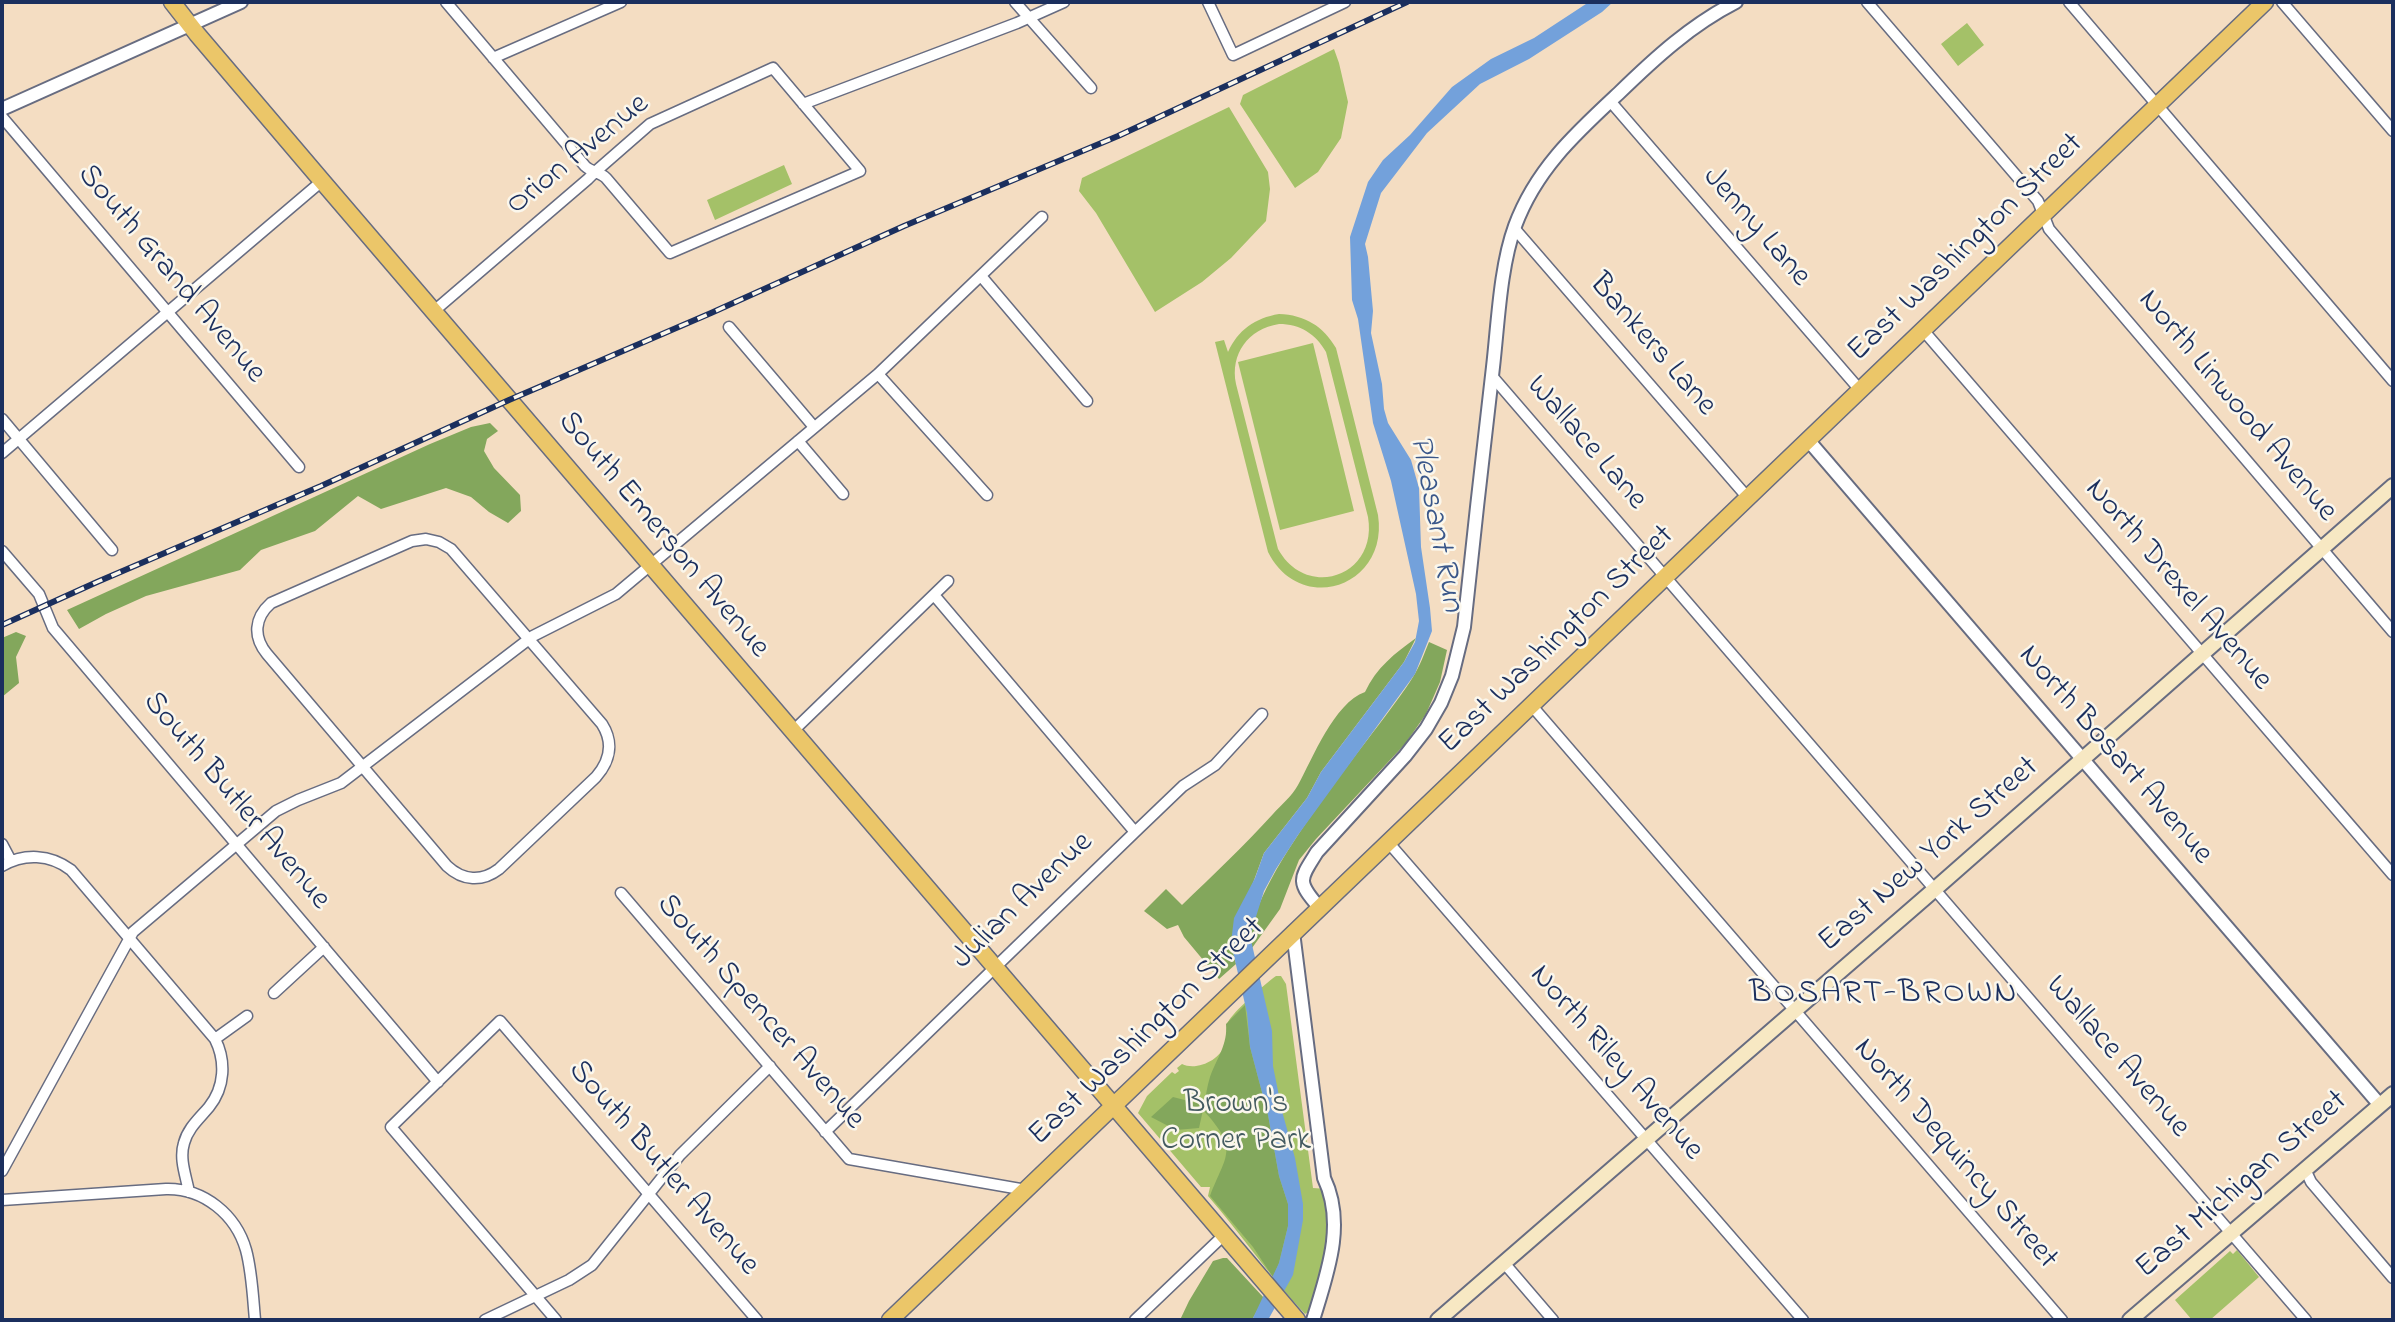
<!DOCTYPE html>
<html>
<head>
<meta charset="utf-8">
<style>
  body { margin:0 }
  #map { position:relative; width:2395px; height:1322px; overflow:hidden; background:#f4ddc2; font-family:"Indie Flower",sans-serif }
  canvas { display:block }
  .frame { position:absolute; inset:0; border:4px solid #1b2f5e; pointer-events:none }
</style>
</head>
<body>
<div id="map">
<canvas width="2395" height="1322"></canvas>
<div class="frame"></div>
</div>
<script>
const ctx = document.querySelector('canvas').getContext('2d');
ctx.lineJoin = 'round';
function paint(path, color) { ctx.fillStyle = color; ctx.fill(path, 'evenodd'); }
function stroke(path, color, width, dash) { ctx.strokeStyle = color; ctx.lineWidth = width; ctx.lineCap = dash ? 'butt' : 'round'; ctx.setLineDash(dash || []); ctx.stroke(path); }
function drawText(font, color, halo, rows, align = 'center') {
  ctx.font = font + ' "Indie Flower",sans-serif'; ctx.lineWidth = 5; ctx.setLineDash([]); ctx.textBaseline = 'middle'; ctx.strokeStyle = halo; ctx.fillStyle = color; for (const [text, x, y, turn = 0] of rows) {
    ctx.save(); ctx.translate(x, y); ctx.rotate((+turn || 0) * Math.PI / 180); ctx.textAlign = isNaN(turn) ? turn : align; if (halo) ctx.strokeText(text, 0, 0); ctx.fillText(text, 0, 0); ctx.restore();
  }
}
const green = new Path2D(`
  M 1967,23 L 1984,45 L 1958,66 L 1941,44 Z
  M 1334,49 L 1339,63 L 1348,102 L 1341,138 L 1318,172 L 1295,188 L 1240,104 L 1243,95 Z
  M 1229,107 L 1268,172 L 1270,189 L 1266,221 L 1231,258 L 1202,282 L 1155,312 L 1096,213 L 1079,191 L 1082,178 Z
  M 784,165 L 792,184 L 715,220 L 707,200 Z
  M 1279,314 C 1305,315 1323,326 1336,348 L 1378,515 C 1389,586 1301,617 1268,552 L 1215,342 L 1224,340 L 1228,352 C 1238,330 1255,318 1279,314 ZM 1279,324 C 1300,324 1316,334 1326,352 L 1368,517 C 1378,576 1307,601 1278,549 L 1236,384 C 1230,354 1248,329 1279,324 Z
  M 1313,343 L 1354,511 L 1280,530 L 1238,362 Z
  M 1276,976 L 1281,976 L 1286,984 L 1313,1188 L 1327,1189 C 1328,1194 1330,1200 1330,1205 C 1331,1227 1324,1305 1305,1314 C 1270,1277 1242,1235 1208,1196 L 1210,1187 L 1201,1187 L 1138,1113 L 1147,1096 L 1172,1072 L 1175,1074 L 1179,1071 L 1177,1068 L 1182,1064 C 1196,1071 1220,1061 1226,1043 C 1228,1037 1225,1028 1228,1022 C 1233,1012 1266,983 1276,976 Z
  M 2237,1250 L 2259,1277 L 2210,1320 L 2192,1320 L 2175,1300 L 2230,1251 L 2233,1254 Z`);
const forest = new Path2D(`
  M 490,423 L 498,431 L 487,439 L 484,451 L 494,468 L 520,495 L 521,511 L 508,523 L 489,512 L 471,497 L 446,488 L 381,509 L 358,496 L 315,531 L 261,550 L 240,570 L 146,596 L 106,614 L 79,629 L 67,610 L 430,444 L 471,427 Z
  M 16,632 L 26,636 L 16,657 L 19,683 L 2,697 L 2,638 Z
  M 1416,638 L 1404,662 L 1321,772 L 1307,798 L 1264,853 L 1231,943 L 1236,964 L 1219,979 L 1184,937 L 1178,925 L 1167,929 L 1144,911 L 1166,889 L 1182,905 C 1213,875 1244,846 1273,814 C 1281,805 1292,796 1298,785 C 1313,758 1334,703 1365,692 C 1376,668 1395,653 1416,638 Z
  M 1429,642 L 1447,650 L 1440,682 L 1426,714 L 1405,744 L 1316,839 L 1299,860 L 1280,909 L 1252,948 C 1238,889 1379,732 1413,677 C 1420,666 1424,654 1429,642 Z
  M 1245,1005 L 1250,1047 L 1268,1115 L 1279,1176 L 1288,1204 L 1288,1226 L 1279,1263 L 1273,1277 L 1253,1247 L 1210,1196 C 1226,1154 1240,1150 1203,1110 L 1199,1128 L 1176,1130 L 1151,1117 L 1173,1097 L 1204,1105 C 1206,1096 1207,1086 1210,1077 C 1217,1058 1228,1044 1226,1024 Z
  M 1223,1258 L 1227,1258 L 1264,1298 L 1252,1320 L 1180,1320 L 1189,1301 L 1213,1261 Z`);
const water = new Path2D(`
  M 1589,2 L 1613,2 L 1602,12 L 1529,59 L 1480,84 L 1427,133 L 1381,193 L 1365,244 L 1368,257 L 1373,311 L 1371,333 L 1382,384 L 1384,409 L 1388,423 L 1411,460 L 1419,488 L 1421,547 L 1430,608 L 1432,631 L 1415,674 L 1298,835 L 1276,869 L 1264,891 L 1250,936 L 1272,1031 L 1273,1066 L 1282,1111 L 1295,1158 L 1303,1204 L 1303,1220 L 1293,1275 L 1268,1320 L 1252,1320 L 1279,1263 L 1288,1226 L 1288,1204 L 1279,1176 L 1268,1115 L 1250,1047 L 1247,1013 L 1231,943 L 1234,918 L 1255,878 L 1264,853 L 1307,798 L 1321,772 L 1404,662 L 1415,642 L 1419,621 L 1416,594 L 1391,481 L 1373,423 L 1358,319 L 1352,300 L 1350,237 L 1368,182 L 1383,160 L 1410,135 L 1452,87 L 1491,59 L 1534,38 Z`);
const minor = new Path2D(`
  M 1015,2 L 1091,88
  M 1208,2 L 1233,55 L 1345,2
  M 1867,2 L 2038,201 L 2049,229 L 2393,632
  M 2069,2 L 2393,381
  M 2282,2 L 2393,131
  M 493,58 L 621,2
  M 1610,101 L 1860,390
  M 803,104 L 1017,23 L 1064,2
  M 2,117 L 299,467
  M 1514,228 L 1748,498
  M 981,276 L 1087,401
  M 434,311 L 588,179 L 595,172 L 650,124 L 773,68 L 860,171 L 670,253 L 606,178 C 600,172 591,172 585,166 L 446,2
  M 729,327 L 814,427
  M 1923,330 L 2393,875
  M 878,374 L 987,495
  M 1492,376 L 2306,1320
  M 2,419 L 112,550
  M 798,441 L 843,494
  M 2,453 L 322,181
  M 426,539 L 439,542 L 451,549 L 602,724 C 614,743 610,761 596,777 L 499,869 C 482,882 463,881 447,866 L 267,654 C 253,637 254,618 271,603 L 412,541 Z
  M 2,551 L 39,594 L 53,628 L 438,1082
  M 934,595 L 1135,832
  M 1532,706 L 2062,1320
  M 792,732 L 948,581
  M 1388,842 L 1803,1320
  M 2,844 L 11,861
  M 2,866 C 24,853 50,854 71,870 L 215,1039 C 226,1061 225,1087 209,1107 C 199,1119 188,1128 184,1143 C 179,1159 186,1176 189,1192
  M 621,893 L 849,1159 L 1026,1190
  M 274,993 L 324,947
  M 215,1039 L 247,1016
  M 825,1132 L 1135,832 L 1183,786 L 1215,765 L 1262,714
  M 2305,1169 L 2311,1182 L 2393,1278
  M 2,1171 L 133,932 L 276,811 L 298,800 L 341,783 L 533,636 L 616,594 L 878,374 L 1042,217
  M 2,1200 L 166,1189 C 204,1188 236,1215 246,1250 C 252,1272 253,1298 255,1320
  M 1505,1264 L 1553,1320
  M 485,1320 L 569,1280 L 592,1265 L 680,1155 L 770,1066
  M 556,1320 L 391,1127 L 500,1021 L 757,1320
  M 1135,1320 L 1224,1235`);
const tertiary = new Path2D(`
  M 2,109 L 241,2
  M 1808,440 L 2380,1105
  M 1319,907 C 1296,881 1300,879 1317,852 L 1405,756 L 1426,729 L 1441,703 L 1452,676 L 1464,627 C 1473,540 1483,454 1493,367 C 1498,324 1500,267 1515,226 C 1536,169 1576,133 1619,93 C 1655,58 1691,25 1736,2
  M 1293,932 L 1324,1178 C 1346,1224 1327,1274 1313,1320`);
const secondary = new Path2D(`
  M 1438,1320 L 1935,889 L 2393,486
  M 2130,1320 L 2393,1094`);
const primary = new Path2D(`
  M 172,2 L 197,34 L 322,181 L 1297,1320
  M 890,1320 L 2265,2`);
const rail = new Path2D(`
  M 2,625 L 97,582 L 321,486 L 509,400 L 711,313 L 904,226 L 1118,136 L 1407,2`);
const streetNames = [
  ["Orion Avenue",579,156,-39],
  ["Jenny Lane",1755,228,49],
  ["East Washington Street",1967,249,-44],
  ["South Grand Avenue",170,275,50],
  ["Bankers Lane",1651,346,49],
  ["North Linwood Avenue",2236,407,50],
  ["Wallace Lane",1585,444,49],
  ["South Emerson Avenue",662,536,50],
  ["North Drexel Avenue",2177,586,49],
  ["East Washington Street",1558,641,-44],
  ["North Bosart Avenue",2114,756,49],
  ["South Butler Avenue",235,802,50],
  ["East New York Street",1930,856,-41],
  ["Julian Avenue",1024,902,-44],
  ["South Spencer Avenue",759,1013,49],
  ["East Washington Street",1148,1033,-44],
  ["Wallace Avenue",2116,1058,49],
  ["North Riley Avenue",1615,1064,49],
  ["North Dequincy Street",1954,1155,49],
  ["South Butler Avenue",662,1169,49],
  ["East Michigan Street",2243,1186,-41]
];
const parkNames = [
  ["Brown's",1236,1106],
  ["Corner Park",1236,1143]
];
const waterNames = [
  ["Pleasant Run",1434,524,79]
];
const neighbourhoodNames = [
  ["BOSART-BROWN",1884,996]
];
paint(green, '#a4c168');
paint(forest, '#83a75c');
paint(water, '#73a1db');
stroke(minor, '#676c81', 13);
stroke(tertiary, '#676c81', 16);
stroke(secondary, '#676c81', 18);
stroke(primary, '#676c81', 19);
stroke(minor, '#fff', 10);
stroke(tertiary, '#fff', 12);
stroke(secondary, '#f7e8c3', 14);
stroke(primary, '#ebc669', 16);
stroke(rail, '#1b2f5e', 6);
stroke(rail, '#fbf7ec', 3.5, [10]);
drawText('32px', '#1b2f5e', '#fbf7ec', streetNames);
drawText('32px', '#445b61', '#fbf7ec', parkNames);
drawText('italic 33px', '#3a578a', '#fbf7ec', waterNames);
ctx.letterSpacing = '2px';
drawText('33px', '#1b2f5e', '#fbf7ec', neighbourhoodNames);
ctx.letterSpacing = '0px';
</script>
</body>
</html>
